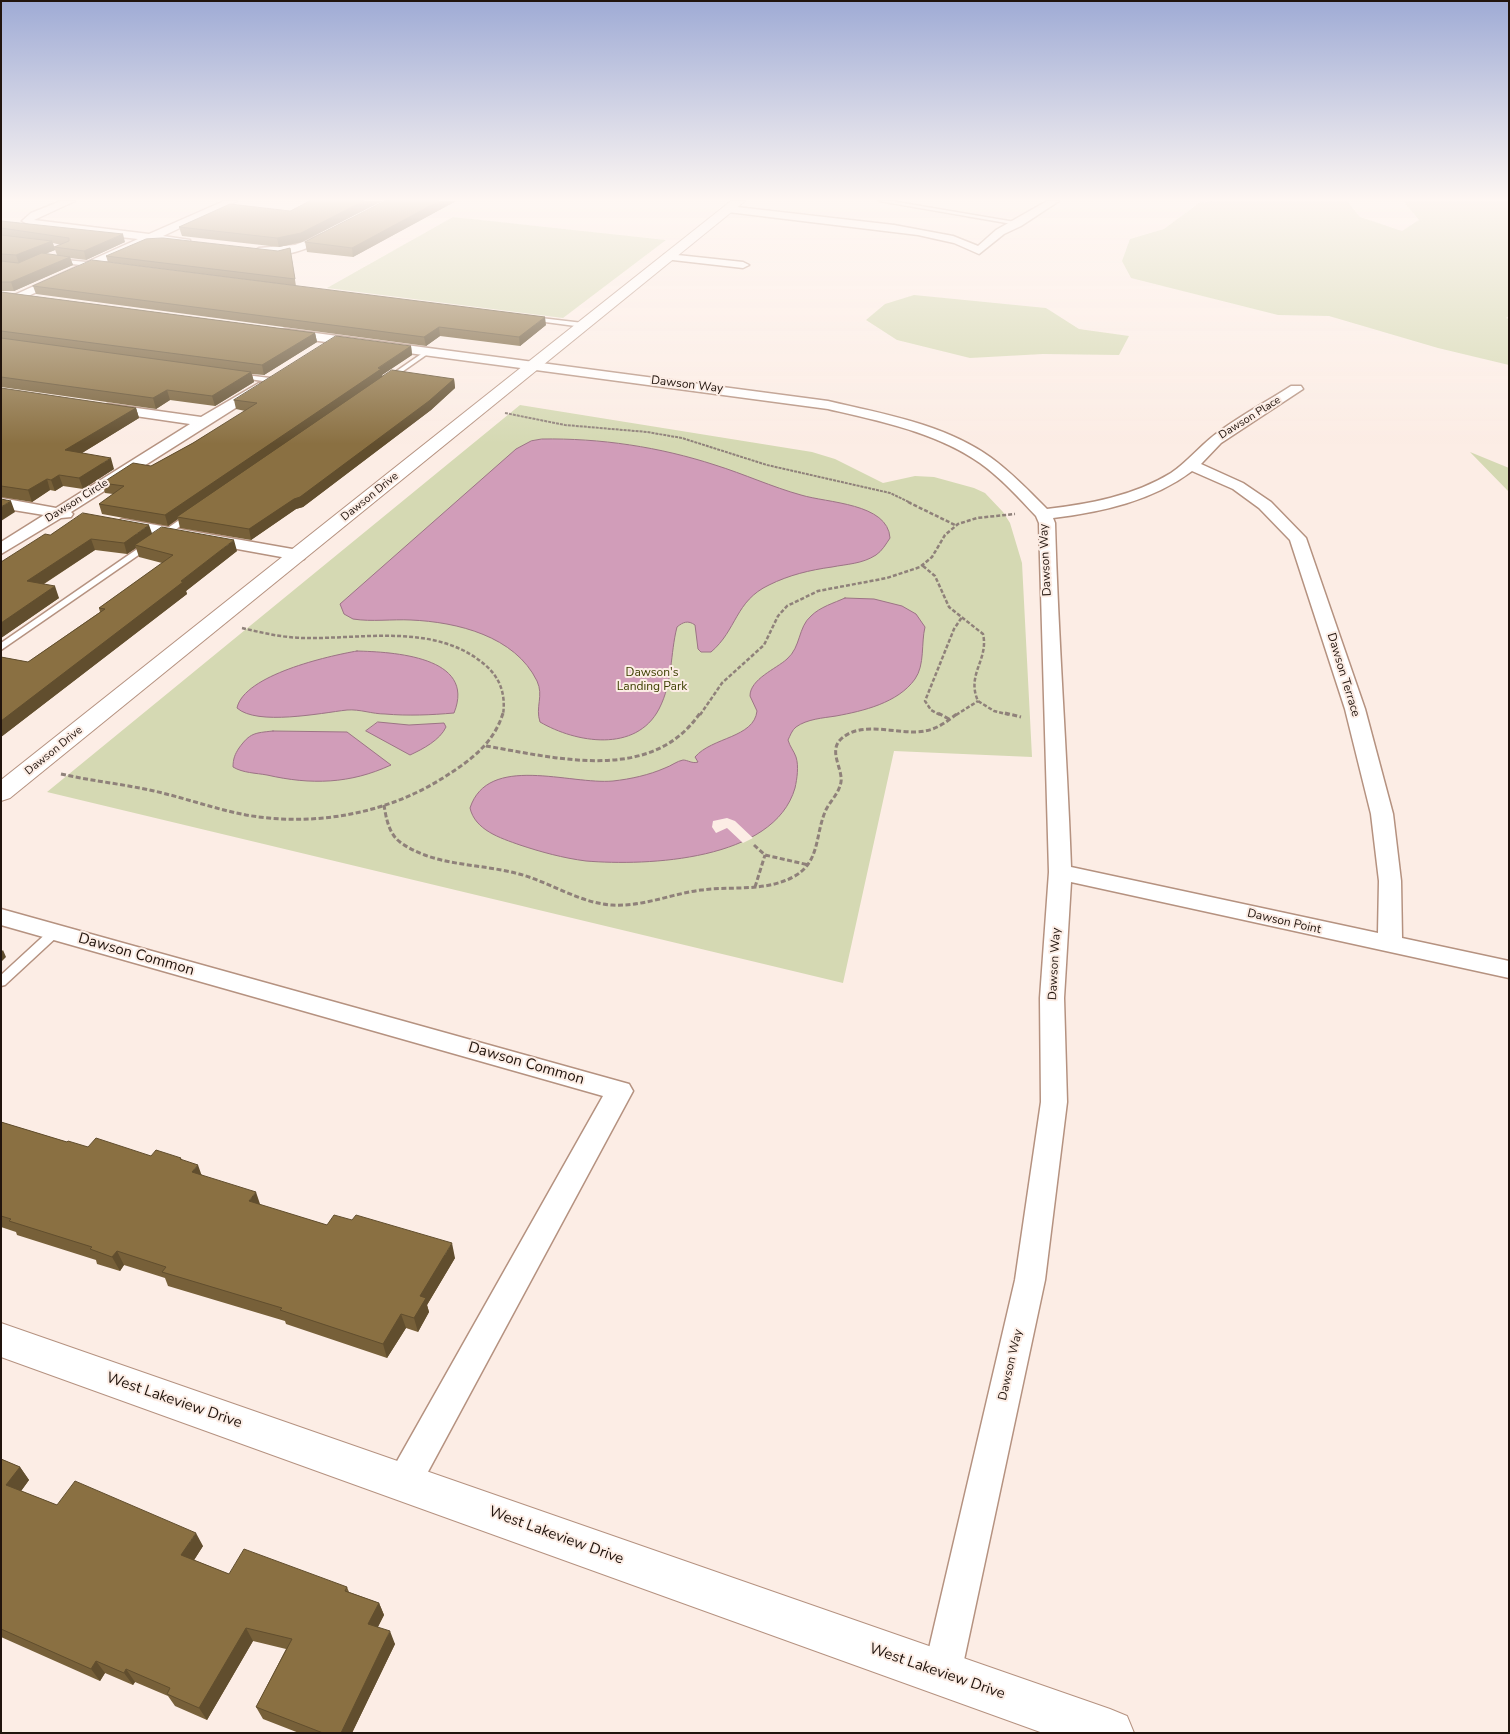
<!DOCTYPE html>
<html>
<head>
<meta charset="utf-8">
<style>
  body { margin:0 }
  #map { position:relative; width:1510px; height:1734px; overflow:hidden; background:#fcede5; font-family:"Nunito Sans",sans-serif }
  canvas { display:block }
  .frame { position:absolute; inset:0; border:2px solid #21140d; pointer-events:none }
</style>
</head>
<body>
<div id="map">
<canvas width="1510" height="1734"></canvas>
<div class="frame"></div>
</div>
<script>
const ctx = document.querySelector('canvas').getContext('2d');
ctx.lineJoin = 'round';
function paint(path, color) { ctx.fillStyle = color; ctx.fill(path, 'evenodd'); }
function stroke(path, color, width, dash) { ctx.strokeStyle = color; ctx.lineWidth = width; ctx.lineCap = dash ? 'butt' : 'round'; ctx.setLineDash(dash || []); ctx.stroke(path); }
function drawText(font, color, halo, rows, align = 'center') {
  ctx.font = font + ' "Nunito Sans",sans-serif'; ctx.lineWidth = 4; ctx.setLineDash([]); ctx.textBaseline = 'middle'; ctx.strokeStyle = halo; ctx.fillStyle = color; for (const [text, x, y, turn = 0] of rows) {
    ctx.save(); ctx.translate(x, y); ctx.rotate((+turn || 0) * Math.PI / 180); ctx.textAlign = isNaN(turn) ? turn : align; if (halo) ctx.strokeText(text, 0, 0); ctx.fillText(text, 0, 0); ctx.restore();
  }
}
const green = new Path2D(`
  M 1213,201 L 1347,201 L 1360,217 L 1402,231 L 1419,220 L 1403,201 L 1509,201 L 1509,316 L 1506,318 L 1509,319 L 1509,365 L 1438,348 L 1329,316 L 1278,315 L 1131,278 L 1122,261 L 1130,239 L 1164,229 L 1199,203 Z
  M 453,217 L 666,240 L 563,318 L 327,288 Z
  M 914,295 L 1046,308 L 1079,329 L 1129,336 L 1119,355 L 1043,354 L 970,358 L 897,340 L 866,320 L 885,304 Z
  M 520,405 L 812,452 L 835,459 L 883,483 L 915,476 L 934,477 L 974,488 L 985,493 L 1003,512 L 1010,523 L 1022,563 L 1032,757 L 894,751 L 843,983 L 47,792 Z
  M 1470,452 L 1509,468 L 1509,492 Z`);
const water = new Path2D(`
  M 542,439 C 600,438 660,447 715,465 C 744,474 772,487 801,495 C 827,503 888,503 890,538 C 886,544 882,551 876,555 C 862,564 847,564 832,567 C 810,570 789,575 769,585 C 735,601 737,630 711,652 L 701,652 L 698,649 L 695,625 C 688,620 683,622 677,627 C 670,654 673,682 659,709 C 636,753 576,743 540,722 C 535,707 544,696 537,681 C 515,636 457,622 411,620 C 392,619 372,622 353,619 L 344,614 L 340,604 L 516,449 L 531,441 Z
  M 845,598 L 874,599 L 902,606 L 916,614 L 925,627 C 921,643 925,665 915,679 C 898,703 863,711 836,716 C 823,718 807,719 796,727 C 792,730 790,736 788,740 C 790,747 794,751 796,757 C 799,766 797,779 795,788 C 774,861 647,866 586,861 C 563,858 541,852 520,845 C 500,838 475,830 470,808 C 488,753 570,785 613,781 C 631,779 649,775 665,768 C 671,766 677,761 683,760 C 688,760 692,764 698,762 L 695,757 C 712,737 754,738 757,711 L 750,696 C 750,679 776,669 787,659 C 801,647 798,627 811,616 C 820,607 834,603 845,598 Z
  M 357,651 C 392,652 477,656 454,713 C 431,715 408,716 385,714 C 372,714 360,709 347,710 C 321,713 257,726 237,708 C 244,675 328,656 357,651 Z
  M 378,722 L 409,725 L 444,723 L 446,727 C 440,740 423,749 410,755 L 366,731 Z
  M 273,731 L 347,732 L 391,765 C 350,784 311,785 267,775 C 256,773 243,773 233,767 C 233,759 235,754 239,748 C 250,733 254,733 273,731 Z`);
const pier = new Path2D(`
  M 727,818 L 735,821 L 753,838 L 743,843 L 727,828 L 716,833 L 712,827 L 713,821 Z`);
const pathFar2 = new Path2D(`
  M 505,413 L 565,425 L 647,432 L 682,438 L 767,465 L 890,493 L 911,503`);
const pathFar1 = new Path2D(`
  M 908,502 L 955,525
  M 923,566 L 935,576 L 949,607 L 983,634 C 989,660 966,674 978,701 L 994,711 L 1010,715
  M 242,628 C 263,633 284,638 306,638 C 364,639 435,623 484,664 C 500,677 506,694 503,715
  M 700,715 L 722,683 L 764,645 L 778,616 L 787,606 L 818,591 L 887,578 L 920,567 L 932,557 L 945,535 L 958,524 L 977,518 L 1015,514
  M 940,715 L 931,710 L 925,701 L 954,629 L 962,617
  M 956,715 L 978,701`);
const path = new Path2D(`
  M 938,713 L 949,719
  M 1005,713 L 1021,717
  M 486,746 C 557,758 652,784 700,713
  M 61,774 C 92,781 123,784 154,791 C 185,798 215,809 246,815 C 314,827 388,814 446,776 C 471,760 494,743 503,713
  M 384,805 C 386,818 389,834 400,842 C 434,867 480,863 519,874 C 550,882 579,903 612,905 C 642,907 671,894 701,890 C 731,886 765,892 793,877 C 820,863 815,836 825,812 C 829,802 839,794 841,782 C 843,769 828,751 841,739 C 863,719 899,736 925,731 C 937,729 948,721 958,713
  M 754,845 L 765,855 L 809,865
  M 755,887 L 765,855`);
const service = new Path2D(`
  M 879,201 L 891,201 L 1021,223 L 1018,225 Z
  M 54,259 L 97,263 L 100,265 L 97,267 L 56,262 Z
  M 532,317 L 583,323 L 586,325 L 583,327 L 530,320 L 529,319 Z
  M 427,350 L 429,351 L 429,353 L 389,381 L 385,381 L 385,379 Z
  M 237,374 L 270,378 L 273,380 L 270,382 L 235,377 L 234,376 Z
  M 188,514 L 195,516 L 1,650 L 1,643 Z
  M 55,928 L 59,929 L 61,932 L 59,935 L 5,985 L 1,986 L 1,975 L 51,929 Z`);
const minor = new Path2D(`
  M 61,201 L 75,201 L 34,220 L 149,234 L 224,201 L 237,201 L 163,236 L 190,240 L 190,244 L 152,241 L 1,308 L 1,301 L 138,239 L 34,227 L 22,221 L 31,213 Z
  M 1047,201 L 1059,201 L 1021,226 L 1004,234 L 979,254 L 954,243 L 918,235 L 728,212 L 723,209 L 728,206 L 894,225 L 953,236 L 978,246 L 996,230 Z
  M 333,230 L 338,233 L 337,235 C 320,244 270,266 254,251 L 259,248 L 295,245 Z
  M 668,254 L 743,262 L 749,265 L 743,268 L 664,259 L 664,255 Z
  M 285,329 L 828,401 C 883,414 944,424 990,457 C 1011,472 1029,491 1047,509 C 1090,504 1133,496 1171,473 C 1189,461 1202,443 1220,431 C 1243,414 1268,401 1291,386 L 1301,386 L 1303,389 L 1221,443 L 1201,464 L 1243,483 L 1271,502 L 1306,538 L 1365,709 L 1393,814 L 1401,881 L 1402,938 L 1509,961 L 1509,978 L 1071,882 L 1064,998 L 1067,1102 L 1045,1280 L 961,1674 L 955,1687 L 942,1693 L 929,1687 L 923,1674 L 1015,1280 L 1041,1102 L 1040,998 L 1049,872 L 1039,523 L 1036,516 C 1018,497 1001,478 980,463 C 936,432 879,421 828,409 L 281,336 L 279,333 L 281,330 ZM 1192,471 L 1233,489 L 1259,508 L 1290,540 L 1345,709 L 1371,814 L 1379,881 L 1378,933 L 1071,867 C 1067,752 1058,638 1055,523 L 1053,518 C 1102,512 1152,501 1192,471 Z
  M 259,383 L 266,387 L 264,390 L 71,512 L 73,514 L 71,517 L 61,518 L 1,554 L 1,542 L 44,515 L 1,508 L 1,498 L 56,508 L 190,424 L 108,412 L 101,408 L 103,405 L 108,404 L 201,417 Z
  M 122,519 L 298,550 L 304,551 L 306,555 L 304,559 L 298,560 L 116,527 L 114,524 Z
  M 1,909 L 629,1084 L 633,1091 L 416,1494 L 404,1499 L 392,1494 L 387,1482 L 392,1470 L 603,1096 L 1,925 Z`);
const tertiary = new Path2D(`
  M 731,201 L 745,201 L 10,798 L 1,801 L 1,780 Z
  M 1,1323 L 1110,1709 L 1127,1716 L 1134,1733 L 1043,1733 L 1,1357 Z`);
const wall = new Path2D(`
  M 310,201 L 382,201 L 302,242 L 279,247 L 182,236 L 179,227 L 290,211 Z
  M 385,201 L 456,201 L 353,257 L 307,252 L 305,242 Z
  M 1,221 L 125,242 L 86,260 L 70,258 L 73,265 L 14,291 L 1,291 ZM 53,243 L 61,245 L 54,247 L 57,255 L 45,254 L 55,250 Z
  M 290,248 L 296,286 L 108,262 L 106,256 L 278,251 Z
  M 33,286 L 546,325 L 520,346 L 440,336 L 426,346 L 36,294 Z
  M 1,292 L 315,333 L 317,342 L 264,375 L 252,374 L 254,382 L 215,406 L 170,400 L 156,409 L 1,387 Z
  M 411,346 L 412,355 L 382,375 L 383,377 L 454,379 L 455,388 L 431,410 L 303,507 L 296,509 L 251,540 L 180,528 L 178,519 L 168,526 L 102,514 L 99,504 L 113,494 L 105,493 L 102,483 L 151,466 L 193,443 L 245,411 L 236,409 L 234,400 Z
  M 1,388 L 136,408 L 139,418 L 82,453 L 114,469 L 83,489 L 63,486 L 55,491 L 50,490 L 32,502 L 1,497 Z
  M 152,534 L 237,551 L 186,591 L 187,594 L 1,737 L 1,657 L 28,662 L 100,612 L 99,608 L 162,563 L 139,557 L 136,548 L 127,554 L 95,550 L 44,584 L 59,598 L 1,638 L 1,562 L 50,535 Z
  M 1,1122 L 67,1142 L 88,1147 L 151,1156 L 181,1158 L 182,1160 L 202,1175 L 260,1205 L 327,1225 L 455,1258 L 427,1305 L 429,1312 L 418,1332 L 406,1328 L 387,1358 L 286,1324 L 285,1321 L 168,1286 L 165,1278 L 124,1265 L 120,1271 L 97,1264 L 96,1260 L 17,1235 L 16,1232 L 1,1227 Z
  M 1,1459 L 20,1467 L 29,1480 L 21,1491 L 57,1505 L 203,1546 L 194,1560 L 229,1574 L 347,1587 L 349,1592 L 379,1603 L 384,1615 L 378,1627 L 395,1644 L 352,1733 L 299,1733 L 263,1719 L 256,1707 L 286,1649 L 253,1641 L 207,1720 L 175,1706 L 168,1696 L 135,1682 L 133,1685 L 105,1673 L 100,1681 L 1,1637 Z`);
const shadedWall = new Path2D(`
  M 364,201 L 382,201 L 302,242 L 279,247 L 277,238 Z
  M 439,201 L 456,201 L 353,257 L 352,248 Z
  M 123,234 L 125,242 L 86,260 L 84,251 Z
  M 52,241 L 55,250 L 19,264 L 16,255 Z
  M 70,257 L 73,265 L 14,291 L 11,282 Z
  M 545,317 L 546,325 L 520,346 L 519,337 Z
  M 439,327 L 440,336 L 426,346 L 424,337 Z
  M 315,333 L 317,342 L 264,375 L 262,365 Z
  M 411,346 L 412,355 L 382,375 L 383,378 L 177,517 L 178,519 L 168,526 L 165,515 Z
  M 251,372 L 254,382 L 215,406 L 212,396 Z
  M 454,379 L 455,388 L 431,410 L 303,507 L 296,509 L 251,540 L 249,529 Z
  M 167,390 L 170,400 L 156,409 L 153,398 Z
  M 136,408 L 139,418 L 69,461 L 65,450 Z
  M 111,458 L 114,469 L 83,489 L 79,478 Z
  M 59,475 L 63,486 L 55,491 L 51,480 Z
  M 47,479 L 50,490 L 32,502 L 28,490 Z
  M 11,501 L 15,512 L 1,521 L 1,507 Z
  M 149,525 L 153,536 L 135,545 L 136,548 L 127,554 L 124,543 Z
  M 91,539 L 95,550 L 31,592 L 27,581 Z
  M 234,540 L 237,551 L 186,591 L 187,594 L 1,737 L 1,721 Z
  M 55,586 L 59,598 L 1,638 L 1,623 Z
  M 3,950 L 6,957 L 1,962 L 1,952 Z
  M 198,1165 L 203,1179 L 192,1172 Z
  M 256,1192 L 261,1207 L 249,1201 Z
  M 452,1243 L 455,1258 L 427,1305 L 429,1312 L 418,1332 L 414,1318 L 420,1296 Z
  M 117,1251 L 124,1265 L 120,1271 L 112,1257 Z
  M 401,1314 L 406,1328 L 387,1358 L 383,1344 Z
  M 20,1467 L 29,1480 L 16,1498 L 6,1485 Z
  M 196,1533 L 203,1546 L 189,1568 L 181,1555 Z
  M 379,1603 L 384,1615 L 373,1636 L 368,1624 Z
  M 246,1628 L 253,1641 L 207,1720 L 199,1708 Z
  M 390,1631 L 395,1644 L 352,1733 L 341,1733 Z
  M 96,1661 L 105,1673 L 100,1681 L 91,1669 Z
  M 126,1669 L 135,1682 L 133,1685 L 124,1673 Z`);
const building = new Path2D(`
  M 310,201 L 364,201 L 301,233 L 277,238 L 179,227 L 230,204 L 290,211 Z
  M 385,201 L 439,201 L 352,248 L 305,242 Z
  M 1,221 L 123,234 L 84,251 L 54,247 L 69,241 L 69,238 L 1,228 Z
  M 1,235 L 52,241 L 16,255 L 1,254 Z
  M 163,238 L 278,251 L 290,248 L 295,279 L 106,256 L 146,239 Z
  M 42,253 L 70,257 L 11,282 L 1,282 L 1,261 L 18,263 Z
  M 92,260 L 545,317 L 519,337 L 439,327 L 424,337 L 33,286 Z
  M 1,292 L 315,333 L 262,365 L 1,331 Z
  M 336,336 L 411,346 L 378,368 L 381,369 L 165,515 L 99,504 L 124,486 L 102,483 L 133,463 L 151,466 L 193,443 L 257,403 L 234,400 Z
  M 1,338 L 251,372 L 212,396 L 167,390 L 153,398 L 1,377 Z
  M 392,370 L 454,379 L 429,401 L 300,497 L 294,499 L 249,529 L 177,517 Z
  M 1,388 L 136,408 L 65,450 L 111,458 L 79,478 L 59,475 L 51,480 L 47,479 L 28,490 L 1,486 Z
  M 1,499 L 11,501 L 1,507 Z
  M 83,513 L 149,525 L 124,543 L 91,539 L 27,581 L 55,586 L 1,623 L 1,562 L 45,534 L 50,535 Z
  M 162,527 L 234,540 L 181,581 L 183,582 L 1,721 L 1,657 L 28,662 L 105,609 L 99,608 L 173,555 L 135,545 Z
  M 1,1122 L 67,1142 L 68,1141 L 88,1147 L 96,1138 L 151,1156 L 156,1150 L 181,1158 L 180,1159 L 198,1165 L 192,1172 L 256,1192 L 249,1201 L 327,1225 L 334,1215 L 352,1220 L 356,1215 L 452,1243 L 420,1296 L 426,1298 L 414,1318 L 401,1314 L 383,1344 L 280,1310 L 282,1308 L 162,1272 L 166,1267 L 117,1251 L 112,1257 L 90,1249 L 92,1247 L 9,1221 L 11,1219 L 1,1216 Z
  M 1,1459 L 20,1467 L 6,1485 L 57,1505 L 75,1481 L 196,1533 L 181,1555 L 229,1574 L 244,1549 L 347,1587 L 345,1591 L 379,1603 L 368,1624 L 390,1631 L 341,1733 L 323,1733 L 256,1707 L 292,1639 L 246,1628 L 199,1708 L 167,1694 L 170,1688 L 126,1669 L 124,1673 L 96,1661 L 91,1669 L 1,1629 Z`);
const farStreetnames = [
  ["Dawson Place",1250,418,-32],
  ["Dawson Drive",370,497,-39],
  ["Dawson Circle",77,501,-32],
  ["Dawson Drive",54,751,-39]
];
const streetNames = [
  ["Dawson Way",687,385,7],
  ["Dawson Way",1046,560,-93],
  ["Dawson Terrace",1343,675,73],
  ["Dawson Point",1284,922,13],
  ["Dawson Way",1055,964,-87],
  ["Dawson Way",1011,1365,-77]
];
const parkNames = [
  ["Dawson's",652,673],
  ["Landing Park",652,687]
];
const nearStreetnames = [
  ["Dawson Common",136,955,16],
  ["Dawson Common",526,1064,16],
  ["West Lakeview Drive",174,1401,19],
  ["West Lakeview Drive",556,1536,20],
  ["West Lakeview Drive",937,1672,19]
];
paint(green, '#d5d9b3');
paint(water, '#d19db9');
stroke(water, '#9c7485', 1);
paint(pier, '#fcede5');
stroke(service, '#b59280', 3);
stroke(minor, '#b59280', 3);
stroke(tertiary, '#b59280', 2);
stroke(pathFar2, '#8f817a', 2, [3, 1]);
stroke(pathFar1, '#8f817a', 2.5, [4, 2]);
stroke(path, '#8f817a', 3, [5, 2.5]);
paint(service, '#fff');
paint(minor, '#fff');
paint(tertiary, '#fff');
paint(wall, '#776039');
paint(shadedWall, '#614e2e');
paint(building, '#8a7042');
stroke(building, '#614e2e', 1);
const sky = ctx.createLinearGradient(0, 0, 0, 444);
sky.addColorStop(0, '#9fabd5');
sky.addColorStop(0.45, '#fef7f3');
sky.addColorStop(1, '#fef7f300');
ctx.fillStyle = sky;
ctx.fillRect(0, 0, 1510, 444);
drawText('11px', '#21140d', '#fcede5', farStreetnames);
drawText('12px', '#21140d', '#fcede5', streetNames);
drawText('12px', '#3d3f00', '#fcede5', parkNames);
drawText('15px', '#21140d', '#fcede5', nearStreetnames);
</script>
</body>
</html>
